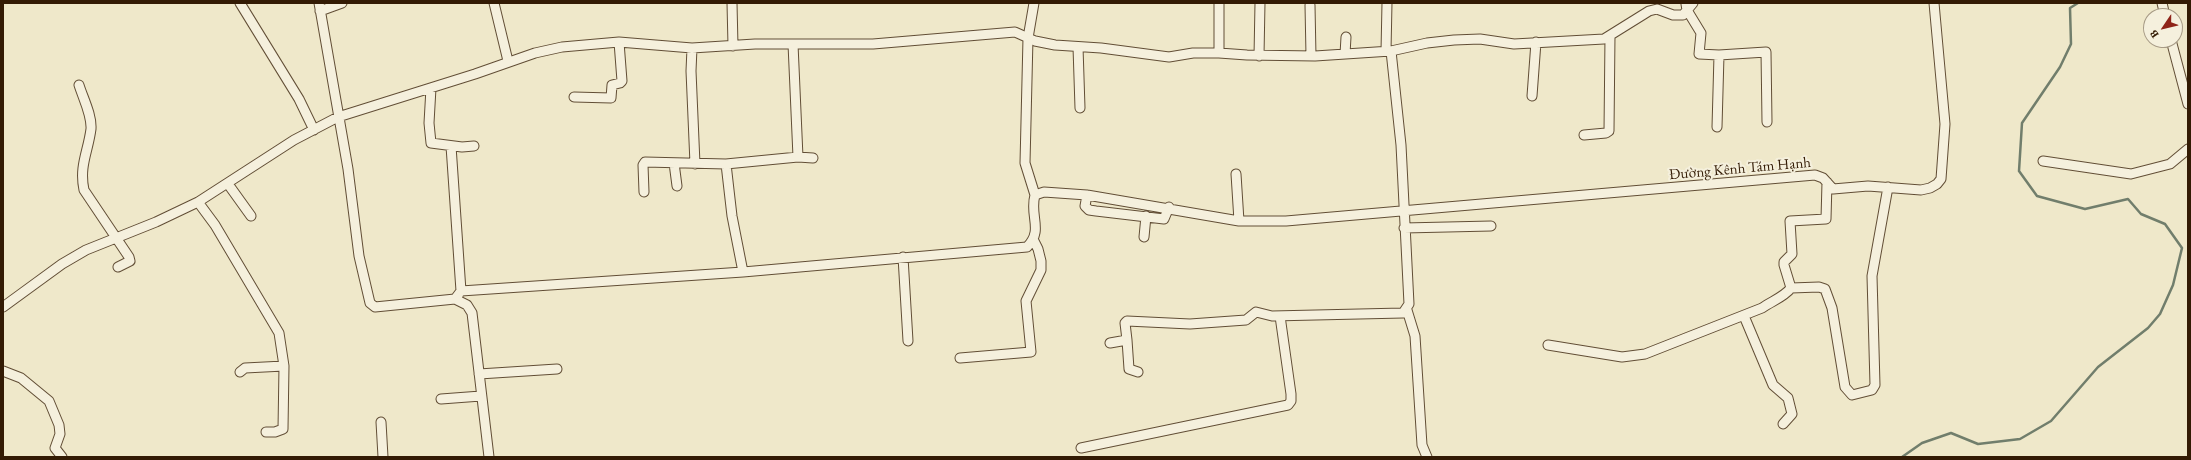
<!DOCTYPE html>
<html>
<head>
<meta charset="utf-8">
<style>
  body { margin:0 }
  #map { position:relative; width:2191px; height:460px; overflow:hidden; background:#efe8ca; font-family:"EB Garamond",serif }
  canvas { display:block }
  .frame { position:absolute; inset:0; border:4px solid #331b04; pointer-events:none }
  .north { position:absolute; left:2143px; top:8px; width:40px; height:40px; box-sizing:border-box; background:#f5f0dd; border:1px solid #a79b86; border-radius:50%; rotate:235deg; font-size:11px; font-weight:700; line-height:16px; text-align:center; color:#331b04 }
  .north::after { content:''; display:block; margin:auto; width:14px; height:18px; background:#8f2418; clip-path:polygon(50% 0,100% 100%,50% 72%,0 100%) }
</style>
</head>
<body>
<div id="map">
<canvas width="2191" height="460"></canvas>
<div class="frame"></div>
<div class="north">B</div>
</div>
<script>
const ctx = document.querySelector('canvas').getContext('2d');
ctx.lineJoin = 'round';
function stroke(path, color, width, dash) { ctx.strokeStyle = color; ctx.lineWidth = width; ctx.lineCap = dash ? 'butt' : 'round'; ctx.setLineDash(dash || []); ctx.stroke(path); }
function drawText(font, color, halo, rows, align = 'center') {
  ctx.font = font + ' "EB Garamond",serif'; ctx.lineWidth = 4; ctx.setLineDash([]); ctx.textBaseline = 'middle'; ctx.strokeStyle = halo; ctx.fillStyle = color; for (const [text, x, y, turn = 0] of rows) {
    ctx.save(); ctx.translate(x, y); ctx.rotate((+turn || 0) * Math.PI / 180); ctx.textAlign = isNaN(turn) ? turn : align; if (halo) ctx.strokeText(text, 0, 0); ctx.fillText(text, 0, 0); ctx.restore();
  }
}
const stream = new Path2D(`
  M 1902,457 L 1922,443 L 1951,433 L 1978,444 L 2020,439 L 2051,421 L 2098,367 L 2148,328 L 2160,314 L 2173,285 L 2182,248 L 2165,224 L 2141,214 L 2128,199 L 2085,209 L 2037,196 L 2019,171 L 2022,123 L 2060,67 L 2071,44 L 2070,8 L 2078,3`);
const street = new Path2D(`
  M 240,3 L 299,99 L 314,130
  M 319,3 L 348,169 L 359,256 L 370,303 L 375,307 L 455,299 L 461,291 L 743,272 L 1027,247 C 1044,230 1029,216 1035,195 L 1044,192 L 1087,195 L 1239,221 L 1286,221 L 1815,175 L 1823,178 L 1833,189 L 1868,186 L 1921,190 L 1930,188 L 1937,184 L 1941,179 L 1945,124 L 1934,3
  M 494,3 L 508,61
  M 732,3 L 733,46
  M 1034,3 L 1028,38 L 1025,163 L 1035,195
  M 1219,3 L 1219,53
  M 2162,3 L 2165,16
  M 1686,4 L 1687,10 L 1701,33 L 1699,54 L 1719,55 L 1766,52 L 1767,122
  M 1310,5 L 1311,56
  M 320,11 L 342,3
  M 2171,40 L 2188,104
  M 793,44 L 798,157 L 813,158
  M 1078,47 L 1080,108
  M 692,48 L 691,71 L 695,164
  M 1386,51 L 1387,3
  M 1345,54 L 1346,37
  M 1259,56 L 1260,3
  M 79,85 C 83,98 92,115 91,129 C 88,152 79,166 84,190 L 129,257 L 130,261 L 118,267
  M 431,88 L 429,123 L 431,143 L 462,147 L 474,146
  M 1532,96 L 1536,42
  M 574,97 L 611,98 L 612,85 L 620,83 L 622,81 L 619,42
  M 1717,127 L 1719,55
  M 1584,135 L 1606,133 L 1609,131 L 1610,36
  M 451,146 L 461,291
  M 2043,161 L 2131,174 L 2170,164 L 2188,149
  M 674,163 L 677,186
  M 726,164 L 732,216 L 743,272
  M 1236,174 L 1239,221
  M 228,184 L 251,216
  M 644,192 L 643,165 L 645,162 L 726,164 L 798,157
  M 1087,195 L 1085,206 L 1089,210 L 1096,211 L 1164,219 L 1169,207
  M 198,202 L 215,225 L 279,333 L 284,366 L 283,429 L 275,432 L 266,432
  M 1404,228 L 1491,226
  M 1144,237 L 1146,216
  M 903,257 L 908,341
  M 1791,288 L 1819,287 L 1825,289 L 1832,308 L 1845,387 L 1852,395 L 1872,390 L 1875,385 L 1872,276 L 1888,187
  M 455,299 L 467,305 L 472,313 L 489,457
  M 3,307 L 62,264 L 86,250 L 156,222 L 198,202 L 294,140 L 338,117 L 475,74 L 535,53 L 562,47 L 619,42 L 692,48 L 755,44 L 873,44 L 1015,32 L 1035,41 L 1055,45 L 1101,48 L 1169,57 L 1193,53 L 1219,53 L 1247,55 L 1315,56 L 1391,51 L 1427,43 L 1454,40 L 1480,39 L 1514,44 L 1604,39 L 1649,11 L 1657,9 L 1673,15 L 1683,15 L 1693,3
  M 1407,310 L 1415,336 L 1422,445 L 1427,457
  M 1744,316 L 1773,385 L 1788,398 L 1792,414 L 1783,424
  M 1127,340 L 1129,369 L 1138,372
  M 1110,343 L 1127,340 L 1125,323 L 1127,321 L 1190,324 L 1246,320 L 1256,312 L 1272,316 L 1403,313 L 1409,304 L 1401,145 L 1391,51
  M 1548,345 L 1622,357 L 1645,354 L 1762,308 C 1772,301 1784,297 1791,288 L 1784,265 L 1784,262 L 1792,254 L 1790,221 L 1826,219 L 1827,182
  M 960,358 L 1031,352 L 1026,301 L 1041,270 L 1041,261 L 1038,249 L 1034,241
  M 3,371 L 21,378 L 49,401 L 59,425 L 60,434 L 55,448 L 62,457
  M 240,372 L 245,368 L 284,366
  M 479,374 L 557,369
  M 441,399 L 481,396
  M 381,422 L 383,457
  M 1081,448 L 1288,405 L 1291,401 L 1291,394 L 1280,316`);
const streetNames = [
  ["Đường Kênh Tám Hạnh",1740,169,-5]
];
stroke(stream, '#717e6c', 2.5);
stroke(street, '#624e36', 11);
stroke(street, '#f5f0dd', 9);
drawText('15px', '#331b04', '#f5f0dd', streetNames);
</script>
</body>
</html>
